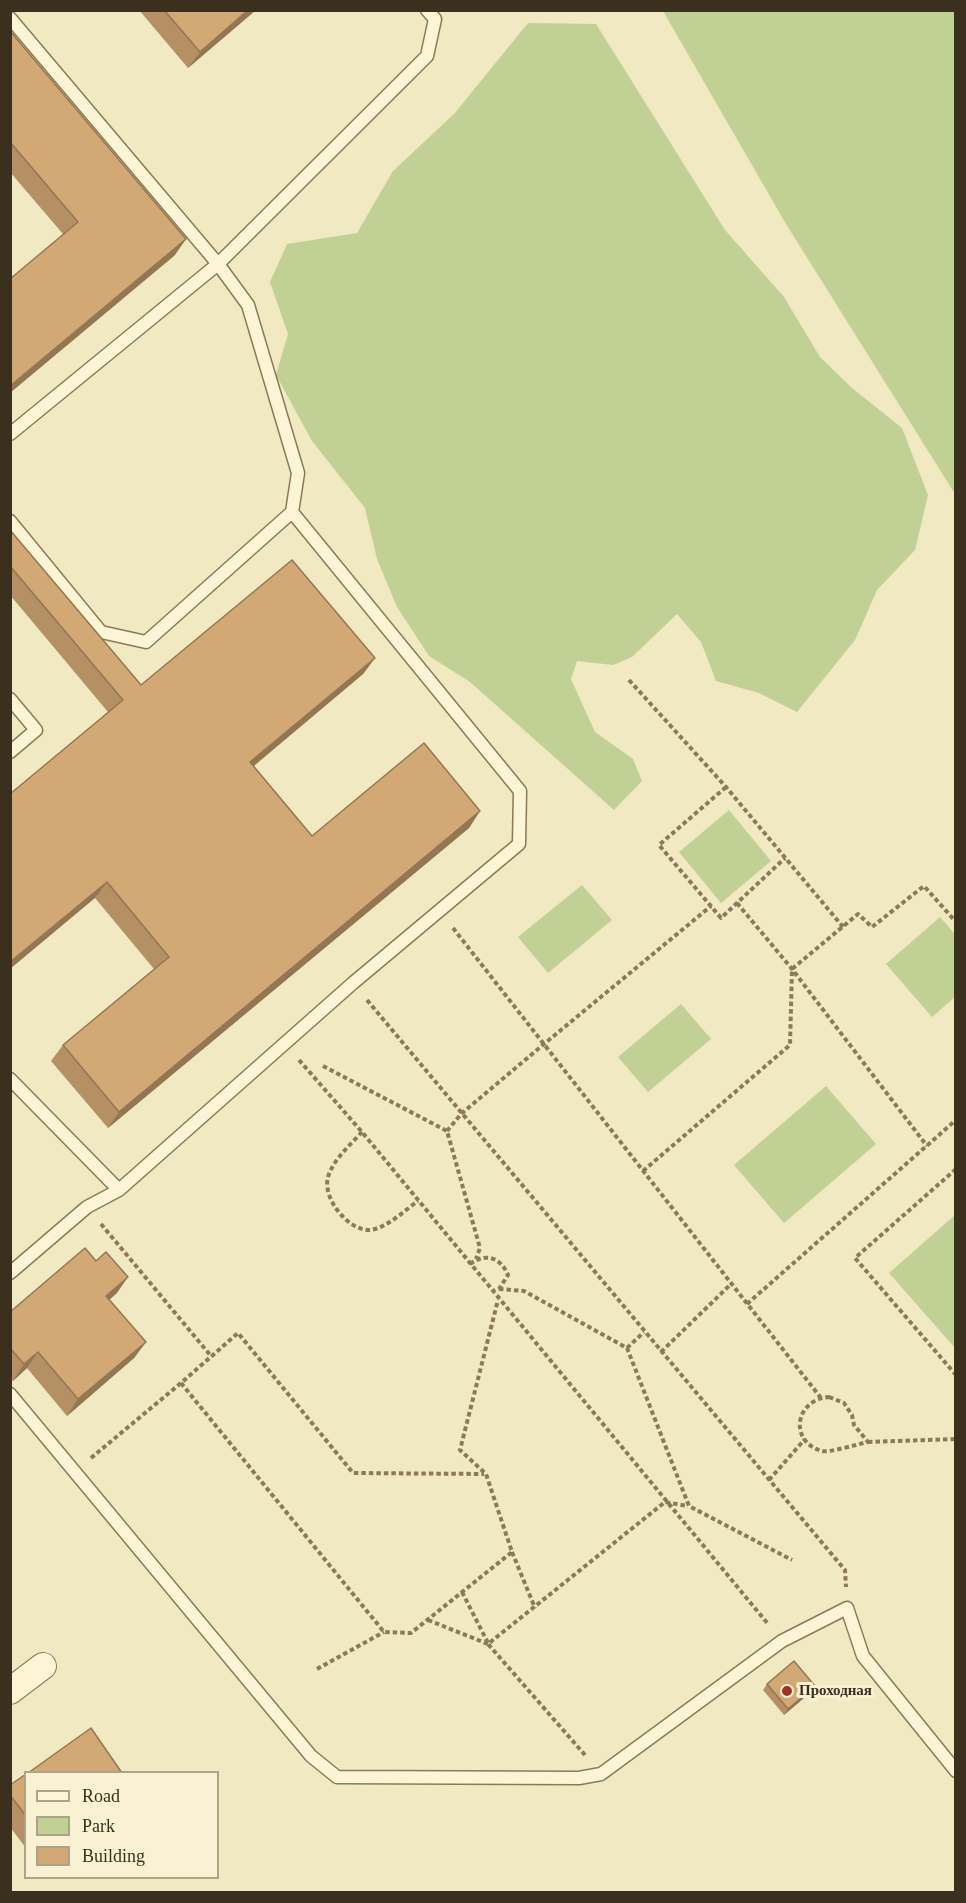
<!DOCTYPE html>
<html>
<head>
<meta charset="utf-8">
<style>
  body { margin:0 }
  #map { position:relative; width:966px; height:1903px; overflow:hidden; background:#f1e9c1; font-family:"Times New Roman",serif }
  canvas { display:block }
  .frame { position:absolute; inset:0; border:12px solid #3b2f1d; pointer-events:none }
  .legend { position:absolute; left:24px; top:1771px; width:195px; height:108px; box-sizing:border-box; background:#f8f2d2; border:2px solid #aca48a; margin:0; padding:8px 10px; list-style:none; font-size:18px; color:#3b2f1d }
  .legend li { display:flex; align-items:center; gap:12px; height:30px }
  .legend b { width:30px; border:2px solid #aca48a }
</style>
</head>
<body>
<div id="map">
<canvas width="966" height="1903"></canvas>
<div class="frame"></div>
<ul class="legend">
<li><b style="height:8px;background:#fbf5d5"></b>Road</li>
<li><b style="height:16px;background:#c1d095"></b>Park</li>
<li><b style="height:16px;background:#d2a875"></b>Building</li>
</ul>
</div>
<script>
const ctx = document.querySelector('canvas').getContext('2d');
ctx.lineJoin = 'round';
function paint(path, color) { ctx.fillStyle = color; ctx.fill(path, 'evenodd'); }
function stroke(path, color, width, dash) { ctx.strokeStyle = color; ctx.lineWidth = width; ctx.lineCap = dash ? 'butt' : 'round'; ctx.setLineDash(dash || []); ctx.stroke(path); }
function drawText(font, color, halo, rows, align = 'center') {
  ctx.font = font + ' "Times New Roman",serif'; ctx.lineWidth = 6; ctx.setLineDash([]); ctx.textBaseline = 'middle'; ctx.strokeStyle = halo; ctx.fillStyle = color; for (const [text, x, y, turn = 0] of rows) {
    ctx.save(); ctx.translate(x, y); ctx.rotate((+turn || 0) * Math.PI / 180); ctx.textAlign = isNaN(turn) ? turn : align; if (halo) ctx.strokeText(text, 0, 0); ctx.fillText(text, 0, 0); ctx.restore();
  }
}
const green = new Path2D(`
  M 663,11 L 955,11 L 955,494 L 786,224 Z
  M 528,23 L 596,24 L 725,230 L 784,297 L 820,357 L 852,388 L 902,428 L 928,495 L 915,550 L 877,590 L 855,640 L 797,712 L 759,693 L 716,681 L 701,642 L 677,614 L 632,657 L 613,665 L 577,661 L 571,679 L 595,732 L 633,759 L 642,781 L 614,810 L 470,682 L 429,656 L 397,607 L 377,559 L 365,508 L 312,441 L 276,375 L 288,334 L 270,282 L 287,244 L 357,233 L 393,171 L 454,114 Z
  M 729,810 L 771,861 L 721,903 L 679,852 Z
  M 582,885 L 612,920 L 548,973 L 518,937 Z
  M 940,917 L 955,934 L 955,997 L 932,1017 L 886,964 Z
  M 681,1004 L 711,1039 L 648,1092 L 618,1057 Z
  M 826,1086 L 876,1144 L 784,1223 L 734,1165 Z
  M 955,1215 L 955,1348 L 889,1273 Z`);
const path = new Path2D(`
  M 629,680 L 726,787 L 843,927
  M 726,787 L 659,845 L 721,918 L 785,858
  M 737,903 L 792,969 L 927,1146
  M 453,928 L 821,1398
  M 367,1000 L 845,1570 L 846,1587
  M 299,1060 L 362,1132 L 768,1624
  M 323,1066 L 447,1131 L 480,1248 L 476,1259
  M 447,1131 L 461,1114 L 544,1044 L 711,906
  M 362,1132 C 350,1145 333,1160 328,1177 C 322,1198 348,1231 370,1230 C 387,1228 405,1210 418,1201
  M 956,1169 L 855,1258 L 956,1375
  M 643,1171 L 790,1045 L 792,969 L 858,914 L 872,927 L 924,886 L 956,922
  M 101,1224 L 211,1356
  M 470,1264 C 486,1252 501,1258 508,1275 L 499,1289 L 493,1291
  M 499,1289 L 524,1291 L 627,1348 L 689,1506 L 792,1560
  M 747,1304 L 956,1120
  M 627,1348 L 644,1332
  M 661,1352 L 731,1284
  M 181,1383 L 384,1632 L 411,1633 L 512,1552 L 486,1474 L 460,1450 L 498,1300
  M 829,1397 L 844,1403 L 852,1415 L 854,1425 L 868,1442 C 858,1444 829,1453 822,1451 C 789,1442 794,1400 829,1397 Z
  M 868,1442 L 956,1439
  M 91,1458 L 181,1383 L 238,1333 L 353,1473 L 484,1474
  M 769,1480 L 805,1439
  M 512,1552 L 535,1608
  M 462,1592 L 488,1643
  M 428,1620 L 488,1644
  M 317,1669 L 384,1632
  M 585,1755 L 488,1644 L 665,1502 L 688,1506`);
const service = new Path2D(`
  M 10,18 L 218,264 L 248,305 L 298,473 L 292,512 L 520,791 L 519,844 L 353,983 L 119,1190 L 87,1207 L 10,1273
  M 10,434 L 218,264 L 427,56 L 435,19 L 427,10
  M 10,521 L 101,632 L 146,642 L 292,512
  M 10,699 L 36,730 L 10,752
  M 10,1079 L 119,1190
  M 10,1394 L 311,1756 L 337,1777 L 579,1778 L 601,1774 L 782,1641 L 847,1608 L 863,1656 L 956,1771`);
const minor = new Path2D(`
  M 10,1691 L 43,1666`);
const wall = new Path2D(`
  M 139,10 L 256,10 L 188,68 Z
  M 10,31 L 186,239 L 174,256 L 63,234 L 10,172 Z
  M 10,530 L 141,685 L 375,658 L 363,674 L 254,766 L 312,836 L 480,811 L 469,828 L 108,1128 L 51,1061 L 63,1045 L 154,969 L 95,898 L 108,712 L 10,595 Z
  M 117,1293 L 109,1300 L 146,1342 L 134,1358 L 67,1416 L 27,1368 L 13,1381 L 10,1378 L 10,1312 Z
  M 767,1684 L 815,1686 L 811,1692 L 784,1715 L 763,1690 Z
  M 26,1774 L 26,1848 L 10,1827 L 10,1785 Z`);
const shadedWall = new Path2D(`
  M 248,10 L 256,10 L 188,68 L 200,52 Z
  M 186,239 L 174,256 L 10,393 L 10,386 Z
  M 375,658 L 363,674 L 239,778 L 250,762 Z
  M 480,811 L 469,828 L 108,1128 L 119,1112 Z
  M 107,882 L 95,898 L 10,969 L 10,962 Z
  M 128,1277 L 117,1293 L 95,1312 L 106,1296 Z
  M 146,1342 L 134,1358 L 67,1416 L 78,1399 Z
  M 38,1352 L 27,1368 L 13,1381 L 24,1364 Z
  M 815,1686 L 811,1692 L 784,1715 L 788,1709 Z`);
const building = new Path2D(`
  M 164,10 L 248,10 L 200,52 Z
  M 10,31 L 186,239 L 10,386 L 10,279 L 78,222 L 10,142 Z
  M 10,530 L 141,685 L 292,560 L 375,658 L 250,762 L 312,836 L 424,743 L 480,811 L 119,1112 L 63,1045 L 169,957 L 107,882 L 10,962 L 10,794 L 123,700 L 10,566 Z
  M 85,1248 L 96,1261 L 106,1252 L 128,1277 L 106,1296 L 146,1342 L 78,1399 L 38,1352 L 24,1364 L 10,1348 L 10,1312 Z
  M 794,1661 L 815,1686 L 788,1709 L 767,1684 Z
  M 91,1728 L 122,1773 L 28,1773 Z
  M 26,1774 L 26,1816 L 10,1795 L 10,1785 Z`);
const markers = [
  [787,1691,6,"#9f3323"]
];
const poiNames = [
  ["Проходная",799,1691]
];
paint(green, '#c1d095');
stroke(service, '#8c7a57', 15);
stroke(minor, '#8c7a57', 28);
stroke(path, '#8c7a57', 4, [4.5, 3]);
stroke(service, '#fbf5d5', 12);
stroke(minor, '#fbf5d5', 26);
paint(wall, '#b59065');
paint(shadedWall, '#937652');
paint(building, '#d2a875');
stroke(building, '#937652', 1.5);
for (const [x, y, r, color] of markers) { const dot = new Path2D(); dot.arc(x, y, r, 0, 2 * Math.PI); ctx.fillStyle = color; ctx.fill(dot); stroke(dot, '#f8f2d2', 2); }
drawText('bold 15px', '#3b2f1d', '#f8f2d2', poiNames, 'left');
</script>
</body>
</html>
